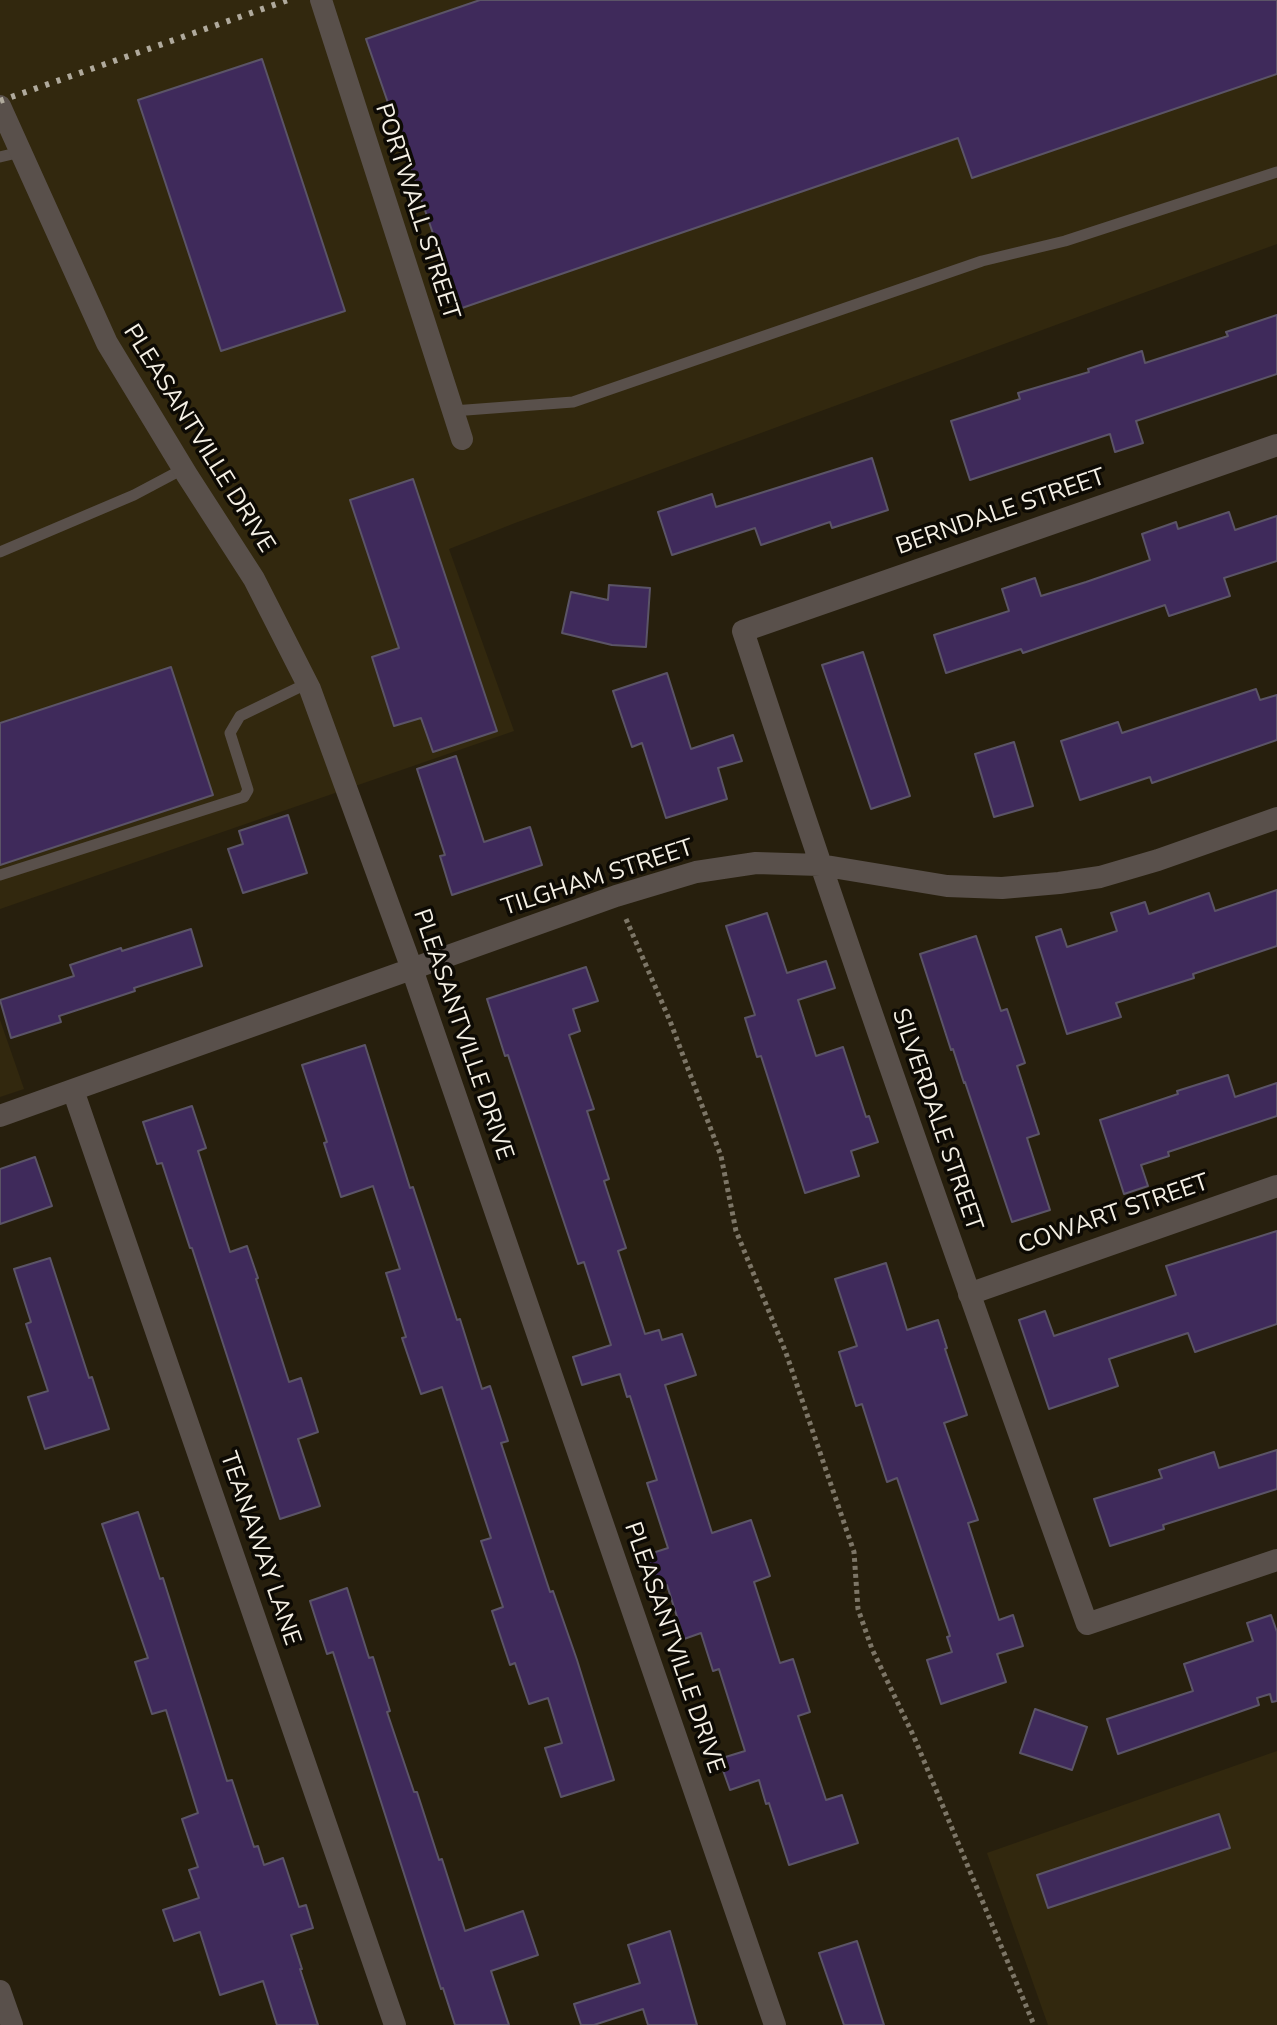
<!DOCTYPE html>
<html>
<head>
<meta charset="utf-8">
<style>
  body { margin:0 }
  canvas { display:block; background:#271f0d }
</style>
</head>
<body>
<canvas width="1277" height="2025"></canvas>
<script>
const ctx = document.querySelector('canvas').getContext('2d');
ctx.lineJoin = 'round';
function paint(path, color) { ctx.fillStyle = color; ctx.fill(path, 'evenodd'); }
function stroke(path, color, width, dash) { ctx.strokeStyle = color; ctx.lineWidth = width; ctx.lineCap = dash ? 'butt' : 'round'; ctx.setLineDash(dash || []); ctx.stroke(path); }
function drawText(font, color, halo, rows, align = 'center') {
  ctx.font = font + ' "Nunito Sans",sans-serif'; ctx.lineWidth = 7; ctx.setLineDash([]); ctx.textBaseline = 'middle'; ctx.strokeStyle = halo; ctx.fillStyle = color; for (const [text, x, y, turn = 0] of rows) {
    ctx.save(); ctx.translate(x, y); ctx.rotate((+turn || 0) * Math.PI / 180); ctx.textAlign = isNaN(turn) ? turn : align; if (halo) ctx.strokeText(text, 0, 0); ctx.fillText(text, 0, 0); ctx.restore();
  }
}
const built = new Path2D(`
  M 0,0 L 1277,0 L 1277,244 L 515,523 L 449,549 L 514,731 L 0,909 Z
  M 0,1020 L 24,1089 L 0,1097 Z
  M 1277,1751 L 1277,2025 L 1048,2025 L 987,1853 Z`);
const building = new Path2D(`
  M 480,0 L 1277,0 L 1277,74 L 972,178 L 958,138 L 459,309 L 366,39 Z
  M 262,59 L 345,311 L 221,351 L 138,100 Z
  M 1277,315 L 1277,374 L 1136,421 L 1143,443 L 1115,452 L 1110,434 L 970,480 L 951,421 L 1020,399 L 1018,393 L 1089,372 L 1088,369 L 1142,351 L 1145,363 L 1228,336 L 1226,332 Z
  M 872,458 L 888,510 L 832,528 L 830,522 L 761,545 L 755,528 L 672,555 L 658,512 L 712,494 L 716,507 Z
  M 413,479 L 497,731 L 433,752 L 421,718 L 394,726 L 372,657 L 399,648 L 350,500 Z
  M 1229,512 L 1235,530 L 1277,516 L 1277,561 L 1224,578 L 1230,596 L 1169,616 L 1165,605 L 1023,653 L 1021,649 L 946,673 L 934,635 L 1009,611 L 1002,589 L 1035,578 L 1041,596 L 1086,582 L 1150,560 L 1142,534 L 1176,522 L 1178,529 Z
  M 609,585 L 650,588 L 646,647 L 612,645 L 562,633 L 571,592 L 608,600 Z
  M 863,652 L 910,796 L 871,809 L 822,665 Z
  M 171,667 L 213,795 L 0,865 L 0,723 Z
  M 667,673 L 691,749 L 733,735 L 742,761 L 718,768 L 727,799 L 666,818 L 642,743 L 632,747 L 613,691 Z
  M 1256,689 L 1260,700 L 1277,695 L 1277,740 L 1152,783 L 1150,777 L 1080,800 L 1061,741 L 1118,722 L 1122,733 Z
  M 1014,742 L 1033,806 L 994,817 L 975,754 Z
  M 456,756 L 484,842 L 530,827 L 542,865 L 452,895 L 440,856 L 445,855 L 417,769 Z
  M 288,815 L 307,873 L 243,893 L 228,849 L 243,844 L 239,831 Z
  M 1277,890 L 1277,946 L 1193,974 L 1194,978 L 1116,1003 L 1121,1017 L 1067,1034 L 1036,937 L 1061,929 L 1067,947 L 1117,931 L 1111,913 L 1145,902 L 1149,914 L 1209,893 L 1215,911 Z
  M 767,913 L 787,973 L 826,961 L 835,988 L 798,1000 L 816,1056 L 843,1047 L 866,1117 L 869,1116 L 878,1142 L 851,1151 L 859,1176 L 805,1193 L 761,1056 L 757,1057 L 745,1018 L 755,1015 L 726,926 Z
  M 191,929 L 202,966 L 134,988 L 135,991 L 59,1016 L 61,1022 L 11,1038 L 0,1000 L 74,976 L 70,965 L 121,948 L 122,951 Z
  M 976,936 L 1001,1011 L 1007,1009 L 1025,1063 L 1017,1066 L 1039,1134 L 1027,1138 L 1050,1210 L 1012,1222 L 965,1082 L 964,1083 L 953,1049 L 951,1050 L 920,954 Z
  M 586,967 L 598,1001 L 573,1009 L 580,1031 L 569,1035 L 594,1109 L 587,1111 L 609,1179 L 604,1181 L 626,1248 L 618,1251 L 645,1334 L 659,1330 L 662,1340 L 682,1334 L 696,1375 L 665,1385 L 712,1533 L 751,1520 L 770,1576 L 754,1582 L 780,1663 L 793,1659 L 810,1712 L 798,1716 L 826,1800 L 842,1795 L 858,1843 L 789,1865 L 769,1803 L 766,1804 L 759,1780 L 730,1790 L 719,1759 L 745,1751 L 719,1669 L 713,1671 L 701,1633 L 684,1639 L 667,1585 L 654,1589 L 643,1556 L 668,1548 L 647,1483 L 657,1480 L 630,1396 L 627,1397 L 620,1374 L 582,1385 L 573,1357 L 611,1345 L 584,1262 L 578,1264 L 508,1055 L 505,1056 L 487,999 Z
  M 365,1045 L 410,1188 L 413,1187 L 457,1320 L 460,1319 L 482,1389 L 490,1386 L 508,1441 L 501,1443 L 550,1592 L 553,1591 L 577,1660 L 614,1780 L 561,1797 L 545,1748 L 562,1743 L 548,1698 L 529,1704 L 515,1663 L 510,1665 L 492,1611 L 503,1607 L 481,1541 L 491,1538 L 442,1387 L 421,1394 L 402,1338 L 406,1337 L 386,1273 L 400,1269 L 373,1186 L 341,1197 L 324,1143 L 327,1142 L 302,1065 Z
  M 1228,1075 L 1235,1097 L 1277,1083 L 1277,1116 L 1168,1152 L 1169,1156 L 1141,1165 L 1148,1186 L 1124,1194 L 1100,1120 L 1178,1094 L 1177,1091 Z
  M 192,1106 L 206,1148 L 198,1151 L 230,1252 L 247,1246 L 258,1278 L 256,1279 L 289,1382 L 301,1378 L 318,1432 L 298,1439 L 320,1506 L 280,1519 L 192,1248 L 190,1248 L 162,1163 L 157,1164 L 143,1122 Z
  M 35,1157 L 52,1206 L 0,1224 L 0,1169 Z
  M 1277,1231 L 1277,1324 L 1195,1352 L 1188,1333 L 1109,1359 L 1118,1386 L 1049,1409 L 1019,1320 L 1045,1311 L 1054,1336 L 1176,1295 L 1166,1266 Z
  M 50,1258 L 89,1378 L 92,1377 L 109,1429 L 45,1449 L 28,1397 L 48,1391 L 26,1324 L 31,1322 L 14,1269 Z
  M 886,1263 L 907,1330 L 938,1320 L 947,1348 L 945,1349 L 967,1415 L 944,1423 L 978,1520 L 968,1523 L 999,1620 L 1013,1615 L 1023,1646 L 997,1654 L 1006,1682 L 941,1704 L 927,1660 L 952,1652 L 947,1637 L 950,1636 L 897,1478 L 887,1482 L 862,1404 L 856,1406 L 839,1352 L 857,1346 L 835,1279 Z
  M 1277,1450 L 1277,1489 L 1163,1525 L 1164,1529 L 1110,1546 L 1094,1499 L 1162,1478 L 1159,1470 L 1214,1452 L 1219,1468 Z
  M 138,1512 L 160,1579 L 163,1578 L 227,1781 L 232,1780 L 254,1847 L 258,1846 L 264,1865 L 283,1858 L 299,1907 L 306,1905 L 313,1928 L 291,1935 L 302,1969 L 300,1969 L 318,2025 L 277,2025 L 263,1981 L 220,1995 L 200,1932 L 174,1941 L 163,1910 L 199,1898 L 189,1870 L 198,1867 L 182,1819 L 198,1813 L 166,1710 L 152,1714 L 135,1662 L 148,1658 L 102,1524 Z
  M 347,1588 L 369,1658 L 373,1657 L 390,1711 L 387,1712 L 414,1792 L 417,1792 L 439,1860 L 442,1859 L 465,1931 L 523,1911 L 538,1955 L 491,1971 L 509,2025 L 455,2025 L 443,1988 L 441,1989 L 333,1652 L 327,1654 L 310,1601 Z
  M 1271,1615 L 1277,1632 L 1277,1701 L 1272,1702 L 1270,1694 L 1257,1698 L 1259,1705 L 1118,1754 L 1107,1719 L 1193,1691 L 1184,1664 L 1253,1641 L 1247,1623 Z
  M 1035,1709 L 1087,1727 L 1072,1770 L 1020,1753 Z
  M 1219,1814 L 1230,1848 L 1048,1908 L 1037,1875 Z
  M 670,1931 L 697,2025 L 648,2025 L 643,2009 L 594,2025 L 581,2025 L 574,2004 L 640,1983 L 628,1945 Z
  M 857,1941 L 884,2025 L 844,2025 L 819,1953 Z`);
const path = new Path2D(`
  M 626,919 L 670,1021 L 721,1156 L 736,1231 L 786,1353 L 854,1552 L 858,1609 L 872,1649 L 914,1737 L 1034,2025`);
const lane = new Path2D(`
  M 0,157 L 21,152
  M 453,411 L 573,402 L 982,261 L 1065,241 L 1277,172
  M 0,552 L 134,495 L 183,469
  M 0,875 L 244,797 L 248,790 L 230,733 L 240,716 L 308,683`);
const street = new Path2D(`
  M 321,0 L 462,439
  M 0,106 L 107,343 L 187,475 L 254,579 L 310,689 L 412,969 L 775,2025
  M 1277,445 L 743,631 C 852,964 969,1294 1087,1624 L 1277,1560
  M 73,1090 L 395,2025
  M 0,1116 L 616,896 L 696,872 L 756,863 L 820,865 L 947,886 L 1002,888 L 1059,883 L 1100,877 L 1158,860 L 1277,818
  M 969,1294 L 1277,1186
  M 0,1991 L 12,2025`);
const rail = new Path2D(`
  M 0,101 L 288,0`);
const streetNames = [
  ["PORTWALL STREET",416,212,72],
  ["PLEASANTVILLE DRIVE",198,439,58],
  ["BERNDALE STREET",1001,513,-19],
  ["TILGHAM STREET",598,879,-18],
  ["PLEASANTVILLE DRIVE",462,1035,71],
  ["SILVERDALE STREET",936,1120,71],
  ["COWART STREET",1114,1215,-19],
  ["TEANAWAY LANE",259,1549,71],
  ["PLEASANTVILLE DRIVE",673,1648,71]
];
paint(built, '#32280e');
paint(building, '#3f2a5b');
stroke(building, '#5b5467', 2);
stroke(path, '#7d7667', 5, [4, 4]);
stroke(lane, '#59504b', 11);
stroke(street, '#59504b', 22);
stroke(rail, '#b0aa9d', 6, [4, 8]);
drawText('24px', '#f5f0e5', '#0d0a04', streetNames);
</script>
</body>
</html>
